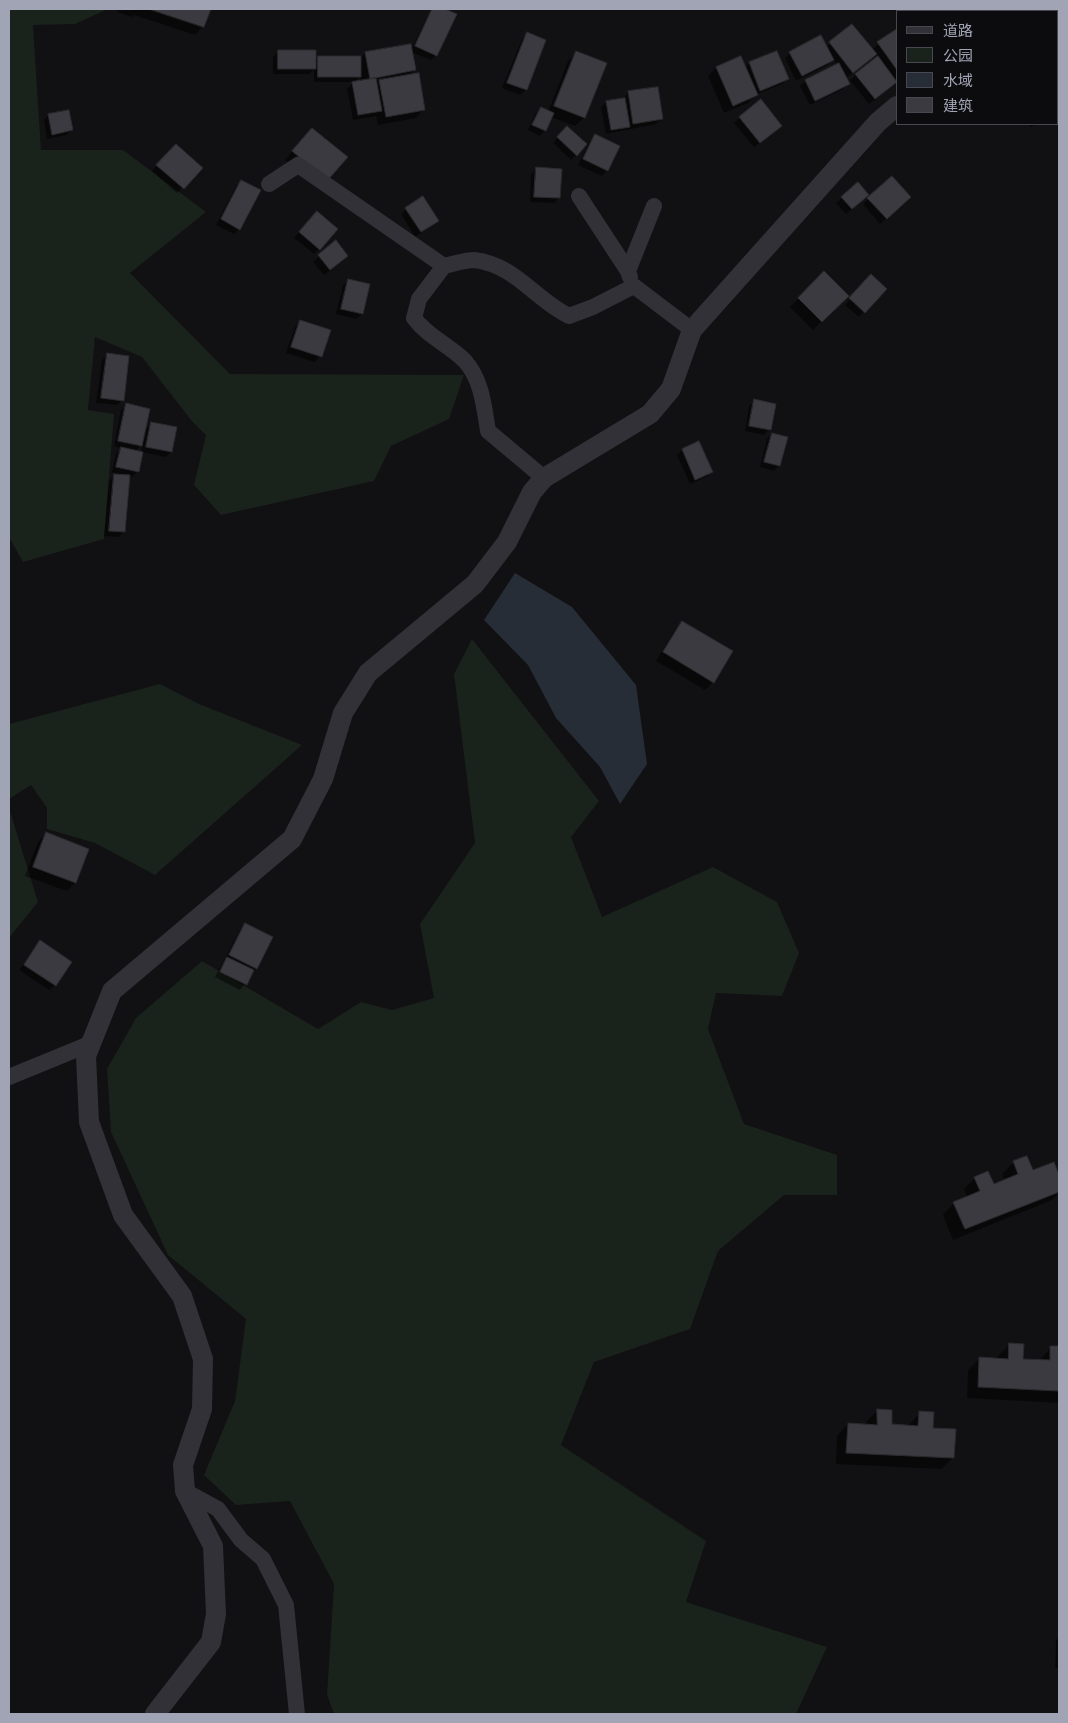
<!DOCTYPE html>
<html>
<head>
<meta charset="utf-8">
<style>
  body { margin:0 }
  #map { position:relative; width:1068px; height:1723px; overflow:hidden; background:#111012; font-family:Karla,"Noto Sans SC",sans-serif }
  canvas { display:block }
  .frame { position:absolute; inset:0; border:10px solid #a0a4b4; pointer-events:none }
  .legend { position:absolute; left:896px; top:10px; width:162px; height:115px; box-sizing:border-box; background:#0c0b0d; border:1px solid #474850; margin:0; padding:6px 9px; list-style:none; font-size:15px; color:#a0a4b4 }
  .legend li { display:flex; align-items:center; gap:10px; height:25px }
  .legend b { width:25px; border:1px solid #474850 }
</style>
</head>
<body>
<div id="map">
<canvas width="1068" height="1723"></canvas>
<div class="frame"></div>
<ul class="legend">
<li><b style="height:6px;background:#313137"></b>道路</li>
<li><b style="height:14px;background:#1a221c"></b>公园</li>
<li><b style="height:14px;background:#262d36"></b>水域</li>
<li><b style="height:14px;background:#3a3a40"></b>建筑</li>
</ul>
</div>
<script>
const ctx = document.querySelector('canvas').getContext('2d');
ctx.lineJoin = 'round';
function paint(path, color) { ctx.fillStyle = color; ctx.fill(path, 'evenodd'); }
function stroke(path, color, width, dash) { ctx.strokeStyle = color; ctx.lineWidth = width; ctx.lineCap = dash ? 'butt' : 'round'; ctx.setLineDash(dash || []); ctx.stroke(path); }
const green = new Path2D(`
  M 9,9 L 108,9 L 75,24 L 33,25 L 41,150 L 123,150 L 206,212 L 130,273 L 230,374 L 464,375 L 449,419 L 391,446 L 374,481 L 221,515 L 194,485 L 206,435 L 191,420 L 142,357 L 95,337 L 88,410 L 114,414 L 104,539 L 23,562 L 9,537 Z
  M 472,639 L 599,801 L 571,837 L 602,917 L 713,867 L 777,902 L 799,953 L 782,996 L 716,993 L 708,1029 L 744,1124 L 837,1155 L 837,1195 L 784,1195 L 718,1251 L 690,1329 L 594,1362 L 561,1445 L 706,1541 L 686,1602 L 827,1647 L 796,1714 L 334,1714 L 327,1695 L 334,1584 L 290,1501 L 236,1505 L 204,1475 L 235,1401 L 246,1319 L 168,1255 L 111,1132 L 107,1069 L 136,1018 L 202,961 L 318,1029 L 361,1002 L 392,1010 L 434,998 L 420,924 L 475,843 L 454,674 Z
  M 160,684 L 199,704 L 302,745 L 155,875 L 95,843 L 47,829 L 47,808 L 31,785 L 9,799 L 9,724 Z
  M 9,808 L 38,902 L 9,938 L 9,807 Z`);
const water = new Path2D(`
  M 515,573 L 572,607 L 636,685 L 647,764 L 620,804 L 600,767 L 556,718 L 528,665 L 484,620 Z`);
const shadow = new Path2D(`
  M 119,9 L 209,9 L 203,26 L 195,35 L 134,15 L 132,17 L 117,12 Z
  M 431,9 L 442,9 L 455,15 L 436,55 L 431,60 L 411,52 L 414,70 L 408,76 L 424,109 L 416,118 L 378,125 L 376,116 L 353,120 L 347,89 L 354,82 L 314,82 L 314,69 L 309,74 L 273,74 L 273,57 L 279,51 L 314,61 L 319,57 L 360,59 L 365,53 L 411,50 ZM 360,77 L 361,82 L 353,83 Z
  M 852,26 L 871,50 L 897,31 L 897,82 L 869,104 L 850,80 L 875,59 L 873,56 L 846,78 L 848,83 L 843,89 L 810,105 L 800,86 L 806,81 L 838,65 L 833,59 L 827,65 L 796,81 L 785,58 L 790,53 L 826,47 Z
  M 527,34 L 545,41 L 526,90 L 520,95 L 502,88 L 522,39 Z
  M 576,53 L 605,64 L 584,118 L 575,126 L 551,117 L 545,130 L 540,136 L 528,130 L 535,114 L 541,108 L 548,112 L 568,61 Z
  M 777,53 L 787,79 L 782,84 L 757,94 L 748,103 L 724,113 L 708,76 L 716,68 L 745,68 L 749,63 Z
  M 1059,76 L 1059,115 L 1057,116 L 1057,77 Z
  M 628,93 L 661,119 L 656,124 L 606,134 L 601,107 L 607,102 L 623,99 Z
  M 49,115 L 72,130 L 66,135 L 47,139 L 44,120 Z
  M 740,118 L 775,131 L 754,147 L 734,123 Z
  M 1029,124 L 1038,124 L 1030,127 Z
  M 567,128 L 586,145 L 571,160 L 553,143 Z
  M 595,136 L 607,170 L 602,176 L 578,165 L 590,141 Z
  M 304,138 L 318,189 L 285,160 Z
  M 170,151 L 201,168 L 177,193 L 152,171 Z
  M 536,169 L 559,198 L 554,203 L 530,202 L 531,174 Z
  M 242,181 L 239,229 L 234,234 L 216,225 L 236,186 Z
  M 842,198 L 862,200 L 846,214 L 836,203 Z
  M 868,199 L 904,202 L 880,224 L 863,204 Z
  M 406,209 L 437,221 L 415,237 L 401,214 Z
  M 312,218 L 337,229 L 314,254 L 294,238 Z
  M 335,242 L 341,261 L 324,275 L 313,262 Z
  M 824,273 L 847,296 L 813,330 L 790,307 Z
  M 348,280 L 362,314 L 356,319 L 336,314 L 343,285 Z
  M 866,281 L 885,289 L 859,317 L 845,305 Z
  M 301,321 L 320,356 L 315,362 L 286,353 L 295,327 Z
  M 107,355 L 122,400 L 117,405 L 96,403 L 102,360 Z
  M 755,401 L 769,429 L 764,435 L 745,431 L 749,406 Z
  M 127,405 L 144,431 L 151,423 L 176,428 L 171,452 L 166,457 L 142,452 L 138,471 L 132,477 L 128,476 L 124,532 L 118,537 L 104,536 L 109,481 L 115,475 L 121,476 L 112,472 L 116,454 L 121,448 L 114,446 L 121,410 ZM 143,443 L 141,453 L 135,452 L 139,447 Z
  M 772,434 L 779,465 L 774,471 L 760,467 L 767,439 Z
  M 682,450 L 711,472 L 706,477 L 690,484 L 677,455 Z
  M 682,622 L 713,682 L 705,690 L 656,661 L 674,631 Z
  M 46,833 L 88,849 L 75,883 L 67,891 L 25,876 L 38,842 Z
  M 246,925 L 271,938 L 256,969 L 240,990 L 215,977 L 240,930 Z
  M 40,942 L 55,985 L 49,990 L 19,970 Z
  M 1014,1162 L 1032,1172 L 1053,1163 L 1059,1179 L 1059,1193 L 1052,1200 L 953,1240 L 943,1215 L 954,1203 L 967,1198 L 964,1189 L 975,1178 L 993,1186 L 1005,1181 L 1002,1174 Z
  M 1009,1345 L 1022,1360 L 1039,1361 L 1051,1347 L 1059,1347 L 1059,1403 L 967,1398 L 968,1370 L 979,1359 L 998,1360 L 998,1356 Z
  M 878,1410 L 890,1425 L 908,1426 L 920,1413 L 953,1458 L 941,1469 L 836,1464 L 837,1436 L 848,1424 L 866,1425 L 866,1422 Z
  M 1059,1637 L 1059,1668 L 1055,1668 L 1056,1640 Z`);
const building = new Path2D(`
  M 149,9 L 211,9 L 204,27 Z
  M 432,9 L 445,9 L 457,14 L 437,56 L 415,46 Z
  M 852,24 L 877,54 L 853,73 L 829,42 Z
  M 897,29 L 897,70 L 877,42 Z
  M 527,32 L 546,40 L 527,90 L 507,83 Z
  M 821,35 L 834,60 L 802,76 L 789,52 Z
  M 411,44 L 416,70 L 370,79 L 365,52 Z
  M 278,50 L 316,50 L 316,69 L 278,69 Z
  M 576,51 L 607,63 L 585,118 L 554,106 Z
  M 777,51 L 789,79 L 760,91 L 749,62 Z
  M 318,56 L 361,56 L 361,77 L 318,77 Z
  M 741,56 L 758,95 L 733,106 L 716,67 Z
  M 878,56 L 897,82 L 875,99 L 855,74 Z
  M 839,63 L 850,84 L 815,101 L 805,80 Z
  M 419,73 L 425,110 L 386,117 L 379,80 Z
  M 1059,75 L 1059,111 L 1057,112 L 1057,76 Z
  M 376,78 L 382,111 L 358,115 L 352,82 Z
  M 658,87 L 663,119 L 633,124 L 628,91 Z
  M 625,98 L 630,127 L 611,130 L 606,101 Z
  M 761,99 L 782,126 L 760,143 L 739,117 Z
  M 541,107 L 554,113 L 546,131 L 532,125 Z
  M 69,110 L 73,130 L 52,135 L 48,114 Z
  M 567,126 L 587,144 L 577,156 L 557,137 Z
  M 312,128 L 348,157 L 327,181 L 292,151 Z
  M 595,134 L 620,146 L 608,171 L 583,159 Z
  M 176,144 L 203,168 L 184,189 L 156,165 Z
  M 536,167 L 562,169 L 560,198 L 534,197 Z
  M 892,176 L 911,197 L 887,219 L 867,198 Z
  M 241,180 L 261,190 L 240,230 L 221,219 Z
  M 858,182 L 869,195 L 852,209 L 841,197 Z
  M 423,196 L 439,221 L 421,232 L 405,208 Z
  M 317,211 L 338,229 L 320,250 L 299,232 Z
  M 336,240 L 348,256 L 330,270 L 318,255 Z
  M 824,271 L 849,296 L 822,322 L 798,298 Z
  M 871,274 L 887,289 L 865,313 L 849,298 Z
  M 348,279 L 370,284 L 363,314 L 341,309 Z
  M 300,320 L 331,330 L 322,357 L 291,347 Z
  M 107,353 L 129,356 L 124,401 L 101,398 Z
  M 754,399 L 776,404 L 771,430 L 749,426 Z
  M 126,403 L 150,409 L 142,446 L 118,441 Z
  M 151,422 L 177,427 L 172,452 L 146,447 Z
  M 772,433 L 788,437 L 780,466 L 764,462 Z
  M 699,441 L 713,472 L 695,480 L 682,449 Z
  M 121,447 L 143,452 L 139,472 L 116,467 Z
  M 114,474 L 130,475 L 125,532 L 109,531 Z
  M 682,621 L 733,651 L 714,683 L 663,652 Z
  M 46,832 L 89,849 L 76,883 L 33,867 Z
  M 245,923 L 273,937 L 257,969 L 229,955 Z
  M 40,940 L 72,962 L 56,986 L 24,965 Z
  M 227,957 L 254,970 L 247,985 L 220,972 Z
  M 1027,1156 L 1033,1170 L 1054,1162 L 1059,1175 L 1059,1192 L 965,1229 L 953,1202 L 980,1191 L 974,1177 L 988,1171 L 994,1184 L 1018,1174 L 1013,1161 Z
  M 1009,1343 L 1024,1344 L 1023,1359 L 1050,1360 L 1050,1346 L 1059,1346 L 1059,1391 L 978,1387 L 979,1357 L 1008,1359 Z
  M 877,1409 L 892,1410 L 892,1424 L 918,1426 L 919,1411 L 934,1412 L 933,1428 L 956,1429 L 954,1458 L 846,1453 L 848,1423 L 877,1425 Z`);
const minor = new Path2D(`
  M 1057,34 L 1059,33
  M 269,184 L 298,165 L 444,266 L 419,299 L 414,318 C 428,337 449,345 465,361 C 482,380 484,407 488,431 L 544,478
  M 579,196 L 628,271
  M 444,266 C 453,264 465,260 474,260 C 516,265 534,299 569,316 L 593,307 L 634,286 L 692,330
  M 630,277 L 628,271 L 654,206
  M 9,1077 L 92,1043
  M 185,1491 L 218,1509 L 241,1540 L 263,1559 L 286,1605 L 297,1714`);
const tertiary = new Path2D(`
  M 956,9 L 956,11
  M 155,1714 L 211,1642 L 216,1614 L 213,1546 L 185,1491 L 183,1465 L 202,1409 L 203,1359 L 182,1296 L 123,1215 L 89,1122 L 86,1056 L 112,991 L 292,839 L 323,779 L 343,713 L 368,673 L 475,584 L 507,542 L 532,492 L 544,478 L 650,414 L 671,389 L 692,330 L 878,122 L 897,106`);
paint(green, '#1a221c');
paint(water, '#262d36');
paint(shadow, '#0007');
paint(building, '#3a3a40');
stroke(building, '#2b2a2e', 1);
stroke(minor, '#313137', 16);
stroke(tertiary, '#313137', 20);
</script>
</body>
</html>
